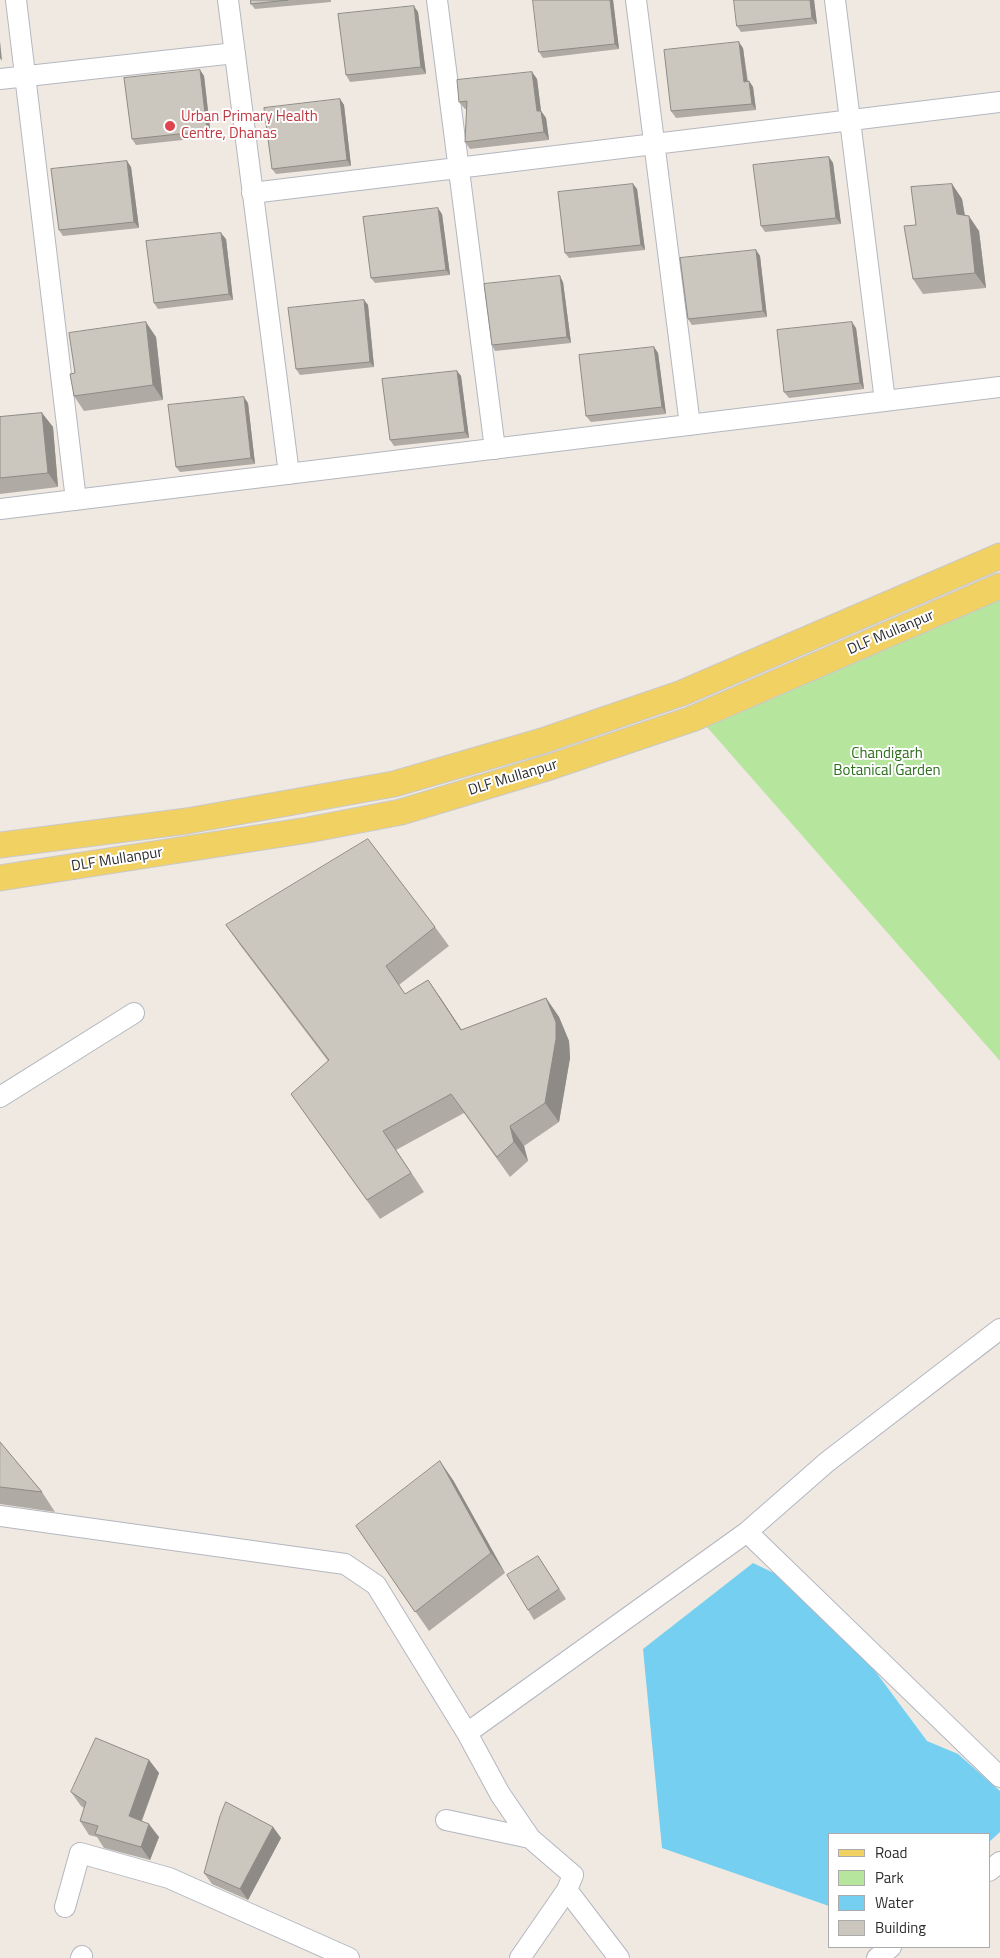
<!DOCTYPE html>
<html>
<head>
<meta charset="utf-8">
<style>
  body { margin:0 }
  #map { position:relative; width:1000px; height:1958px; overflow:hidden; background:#efe9e1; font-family:"Titillium Web",sans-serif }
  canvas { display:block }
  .legend { position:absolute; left:828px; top:1833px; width:162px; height:115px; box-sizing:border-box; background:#fff; border:1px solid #ababab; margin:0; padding:6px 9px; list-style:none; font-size:15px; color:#2e2e2e }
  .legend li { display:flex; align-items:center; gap:10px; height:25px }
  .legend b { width:25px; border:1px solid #ababab }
</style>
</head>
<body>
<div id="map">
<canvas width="1000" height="1958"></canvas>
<ul class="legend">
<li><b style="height:6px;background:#f2d163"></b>Road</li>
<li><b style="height:14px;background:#b6e59e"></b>Park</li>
<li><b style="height:14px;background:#75cff0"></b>Water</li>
<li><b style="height:14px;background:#cbc7bf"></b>Building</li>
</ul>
</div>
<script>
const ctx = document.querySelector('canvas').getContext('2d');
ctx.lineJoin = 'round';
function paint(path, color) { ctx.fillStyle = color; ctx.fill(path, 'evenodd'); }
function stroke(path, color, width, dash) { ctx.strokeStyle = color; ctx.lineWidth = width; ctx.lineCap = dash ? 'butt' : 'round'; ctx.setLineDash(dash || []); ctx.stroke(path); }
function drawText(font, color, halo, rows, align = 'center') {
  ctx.font = font + ' "Titillium Web",sans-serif'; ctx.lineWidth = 4; ctx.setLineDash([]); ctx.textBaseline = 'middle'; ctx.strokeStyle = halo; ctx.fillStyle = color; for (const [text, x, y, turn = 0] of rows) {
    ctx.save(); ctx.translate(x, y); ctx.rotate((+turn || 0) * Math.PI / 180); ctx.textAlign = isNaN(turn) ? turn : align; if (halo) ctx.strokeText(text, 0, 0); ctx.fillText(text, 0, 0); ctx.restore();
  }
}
const green = new Path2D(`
  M 1000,596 L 1000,1061 L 699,718 Z`);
const water = new Path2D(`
  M 753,1563 L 818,1594 L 927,1741 L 958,1754 L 1000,1791 L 1000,1832 L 989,1842 L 989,1834 L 829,1834 L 829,1906 L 662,1848 L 643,1649 Z`);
const minor = new Path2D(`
  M 16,0 L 76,500
  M 228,0 L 289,474
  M 437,0 L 495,449
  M 636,0 L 690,425
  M 835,0 L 885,401
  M 0,79 L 235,53
  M 252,193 L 1000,102
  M 0,509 L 1000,387
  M 0,1097 L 134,1013
  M 0,1516 L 345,1564 L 376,1585 L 467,1733 L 500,1794 L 530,1838 L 573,1875 L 567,1890 L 520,1958
  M 747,1532 L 1000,1777
  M 467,1733 L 747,1532 L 827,1462 L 1000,1329
  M 446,1820 L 530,1838
  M 989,1871 L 1000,1862
  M 567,1890 L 619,1958
  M 65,1907 L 80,1853 L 169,1878 L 349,1958
  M 81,1958 L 82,1956
  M 877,1958 L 891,1947`);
const major = new Path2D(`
  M 0,845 L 187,821 L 394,784 L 542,741 L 682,693 L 1000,556
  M 0,878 L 308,830 L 401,812 L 550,767 L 692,719 L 1000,586`);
const wall = new Path2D(`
  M 251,0 L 331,0 L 331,2 L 255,9 L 251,4 Z
  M 613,0 L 619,49 L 543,58 L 539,52 Z
  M 814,0 L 817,24 L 741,32 L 737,26 Z
  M 418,12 L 426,74 L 350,82 L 346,75 Z
  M 743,48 L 748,81 L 749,81 L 753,87 L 756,110 L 676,118 L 671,111 Z
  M 200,70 L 204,76 L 211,137 L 136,145 L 132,139 Z
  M 532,72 L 537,79 L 541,111 L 546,118 L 549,140 L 470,149 L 465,142 L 467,109 L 465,109 L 459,102 Z
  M 340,99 L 344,105 L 351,166 L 276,174 L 272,169 Z
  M 829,157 L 833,163 L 841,224 L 765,232 L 761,226 Z
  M 127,161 L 131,167 L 139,228 L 63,236 L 59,230 Z
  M 633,184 L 637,189 L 645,250 L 569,258 L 565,253 Z
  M 952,184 L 962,199 L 965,215 L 979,231 L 986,288 L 923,294 L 913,279 L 916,225 Z
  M 442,214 L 450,275 L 375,283 L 371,278 Z
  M 226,239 L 233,300 L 158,309 L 154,303 Z
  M 756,250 L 760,256 L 767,317 L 692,325 L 688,319 Z
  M 563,282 L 571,343 L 495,351 L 492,345 Z
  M 364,300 L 368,305 L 374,367 L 300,375 L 296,369 Z
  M 856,328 L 864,389 L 789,398 L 784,392 Z
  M 156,337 L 163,400 L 84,411 L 74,396 L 75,373 Z
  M 654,347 L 658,353 L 666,414 L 591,422 L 586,416 Z
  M 457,371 L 461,376 L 469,438 L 394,446 L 390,440 Z
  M 248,403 L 255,464 L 180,472 L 176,467 Z
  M 42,413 L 53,427 L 58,487 L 0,494 L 0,417 Z
  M 226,925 L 435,927 L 449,946 L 399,985 L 405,994 L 428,980 L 462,1030 L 546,998 L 559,1017 L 569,1041 L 570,1058 L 559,1122 L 524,1146 L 528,1161 L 510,1177 L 464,1113 L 396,1150 L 424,1192 L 380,1219 L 291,1094 L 328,1061 L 240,945 Z
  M 0,1442 L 42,1492 L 55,1512 L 0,1504 Z
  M 453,1480 L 505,1573 L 429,1631 L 356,1526 Z
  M 538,1556 L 566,1599 L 534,1620 L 528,1610 Z
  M 149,1760 L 159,1773 L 142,1821 L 159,1837 L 150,1860 L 104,1848 L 97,1837 L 89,1835 L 80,1821 L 84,1808 L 81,1806 L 71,1792 Z
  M 273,1827 L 281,1838 L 248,1900 L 212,1884 L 204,1873 Z`);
const shadedWall = new Path2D(`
  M 610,0 L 613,0 L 619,49 L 615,44 Z
  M 810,0 L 814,0 L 817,24 L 812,18 Z
  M 414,6 L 418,12 L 426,74 L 421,67 Z
  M 0,41 L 2,61 L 0,58 Z
  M 739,42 L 743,48 L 748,88 L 744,82 Z
  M 200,70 L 204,76 L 211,137 L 207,131 Z
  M 532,72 L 537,79 L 541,111 L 546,118 L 549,140 L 544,132 L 537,111 Z
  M 749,81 L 753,87 L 756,110 L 752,104 Z
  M 340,99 L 344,105 L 351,166 L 347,160 Z
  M 829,157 L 833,163 L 841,224 L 836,218 Z
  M 127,161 L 131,167 L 139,228 L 134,222 Z
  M 633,184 L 637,189 L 645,250 L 641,245 Z
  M 952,184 L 962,199 L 967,229 L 957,214 Z
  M 438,208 L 442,214 L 450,275 L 446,270 Z
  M 969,216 L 979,231 L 986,288 L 975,273 Z
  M 221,233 L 226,239 L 233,300 L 229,294 Z
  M 756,250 L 760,256 L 767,317 L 763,311 Z
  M 560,276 L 563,282 L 571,343 L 567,337 Z
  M 364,300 L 368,305 L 374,367 L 370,362 Z
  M 146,322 L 156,337 L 163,400 L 153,385 Z
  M 852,322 L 856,328 L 864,389 L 860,383 Z
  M 654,347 L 658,353 L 666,414 L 662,407 Z
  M 457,371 L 461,376 L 469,438 L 465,432 Z
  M 244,397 L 248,403 L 255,464 L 251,458 Z
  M 42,413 L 53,427 L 58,487 L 48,473 Z
  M 428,980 L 442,1000 L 474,1049 L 461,1030 Z
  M 546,998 L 559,1017 L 569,1041 L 570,1058 L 559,1122 L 545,1103 Z
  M 510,1126 L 524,1146 L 528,1161 L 514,1142 Z
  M 383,1131 L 396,1150 L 424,1192 L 411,1173 Z
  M 440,1461 L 453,1480 L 505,1573 L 491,1553 Z
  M 149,1760 L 159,1773 L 138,1830 L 129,1816 Z
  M 149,1824 L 159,1837 L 150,1860 L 141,1847 Z
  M 273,1827 L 281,1838 L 248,1900 L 240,1889 Z`);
const building = new Path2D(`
  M 251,0 L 288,0 L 251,4 Z
  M 533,0 L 610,0 L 615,44 L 539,52 Z
  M 734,0 L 810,0 L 812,18 L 737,26 Z
  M 414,6 L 421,67 L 346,75 L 338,14 Z
  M 739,42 L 744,82 L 749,81 L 752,104 L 671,111 L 664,50 Z
  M 200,70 L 207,131 L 132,139 L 124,78 Z
  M 532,72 L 537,111 L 541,111 L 544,132 L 465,142 L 467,101 L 459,102 L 457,80 Z
  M 340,99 L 347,160 L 272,169 L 264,108 Z
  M 829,157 L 836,218 L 761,226 L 753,165 Z
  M 127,161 L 134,222 L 59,230 L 51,169 Z
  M 633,184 L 641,245 L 565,253 L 558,192 Z
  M 952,184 L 957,214 L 969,216 L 975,273 L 913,279 L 904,226 L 916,225 L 911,187 Z
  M 438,208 L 446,270 L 371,278 L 363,217 Z
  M 221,233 L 229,294 L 154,303 L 146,241 Z
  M 756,250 L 763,311 L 688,319 L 680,258 Z
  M 560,276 L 567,337 L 492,345 L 484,284 Z
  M 364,300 L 370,362 L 296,369 L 288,308 Z
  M 146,322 L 153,385 L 74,396 L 70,374 L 75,373 L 69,333 Z
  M 852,322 L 860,383 L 784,392 L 777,330 Z
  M 654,347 L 662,407 L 586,416 L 579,355 Z
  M 457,371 L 465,432 L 390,440 L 382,379 Z
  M 244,397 L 251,458 L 176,467 L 168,405 Z
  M 42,413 L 48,473 L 0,478 L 0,417 Z
  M 368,839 L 435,927 L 386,966 L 405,994 L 428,980 L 461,1030 L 546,998 L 556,1022 L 556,1039 L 545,1103 L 510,1126 L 514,1142 L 497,1157 L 451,1094 L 383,1131 L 411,1173 L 367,1200 L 291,1094 L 329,1060 L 226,925 Z
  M 0,1442 L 42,1492 L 0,1487 Z
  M 440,1461 L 491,1553 L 415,1612 L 356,1526 Z
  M 538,1556 L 559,1589 L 528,1610 L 507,1575 Z
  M 96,1738 L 149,1760 L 129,1816 L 149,1824 L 141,1847 L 95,1834 L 98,1826 L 80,1821 L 86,1802 L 71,1792 Z
  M 226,1802 L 273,1827 L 240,1889 L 204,1873 L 220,1816 Z`);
const markers = [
  [170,126,6,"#e0444e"]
];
const healthNames = [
  ["Urban Primary Health",181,117],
  ["Centre, Dhanas",181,134]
];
const streetNames = [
  ["DLF Mullanpur",891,633,-23],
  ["DLF Mullanpur",513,778,-17],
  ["DLF Mullanpur",117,860,-9]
];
const parkNames = [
  ["Chandigarh",887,754],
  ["Botanical Garden",887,771]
];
paint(green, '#b6e59e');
paint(water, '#75cff0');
stroke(minor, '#b4b7c1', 22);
stroke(major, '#c9c9c9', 27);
stroke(minor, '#fff', 20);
stroke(major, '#f2d163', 25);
paint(wall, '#afaba4');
paint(shadedWall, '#8e8b86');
paint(building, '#cbc7bf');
stroke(building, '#8e8b86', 1);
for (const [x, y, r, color] of markers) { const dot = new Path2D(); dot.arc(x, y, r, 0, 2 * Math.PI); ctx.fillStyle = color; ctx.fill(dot); stroke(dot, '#fff', 2); }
drawText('15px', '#be3a42', '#fff', healthNames, 'left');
drawText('15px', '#2e2e2e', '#fff', streetNames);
drawText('15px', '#2c6e1b', '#fff', parkNames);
</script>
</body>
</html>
